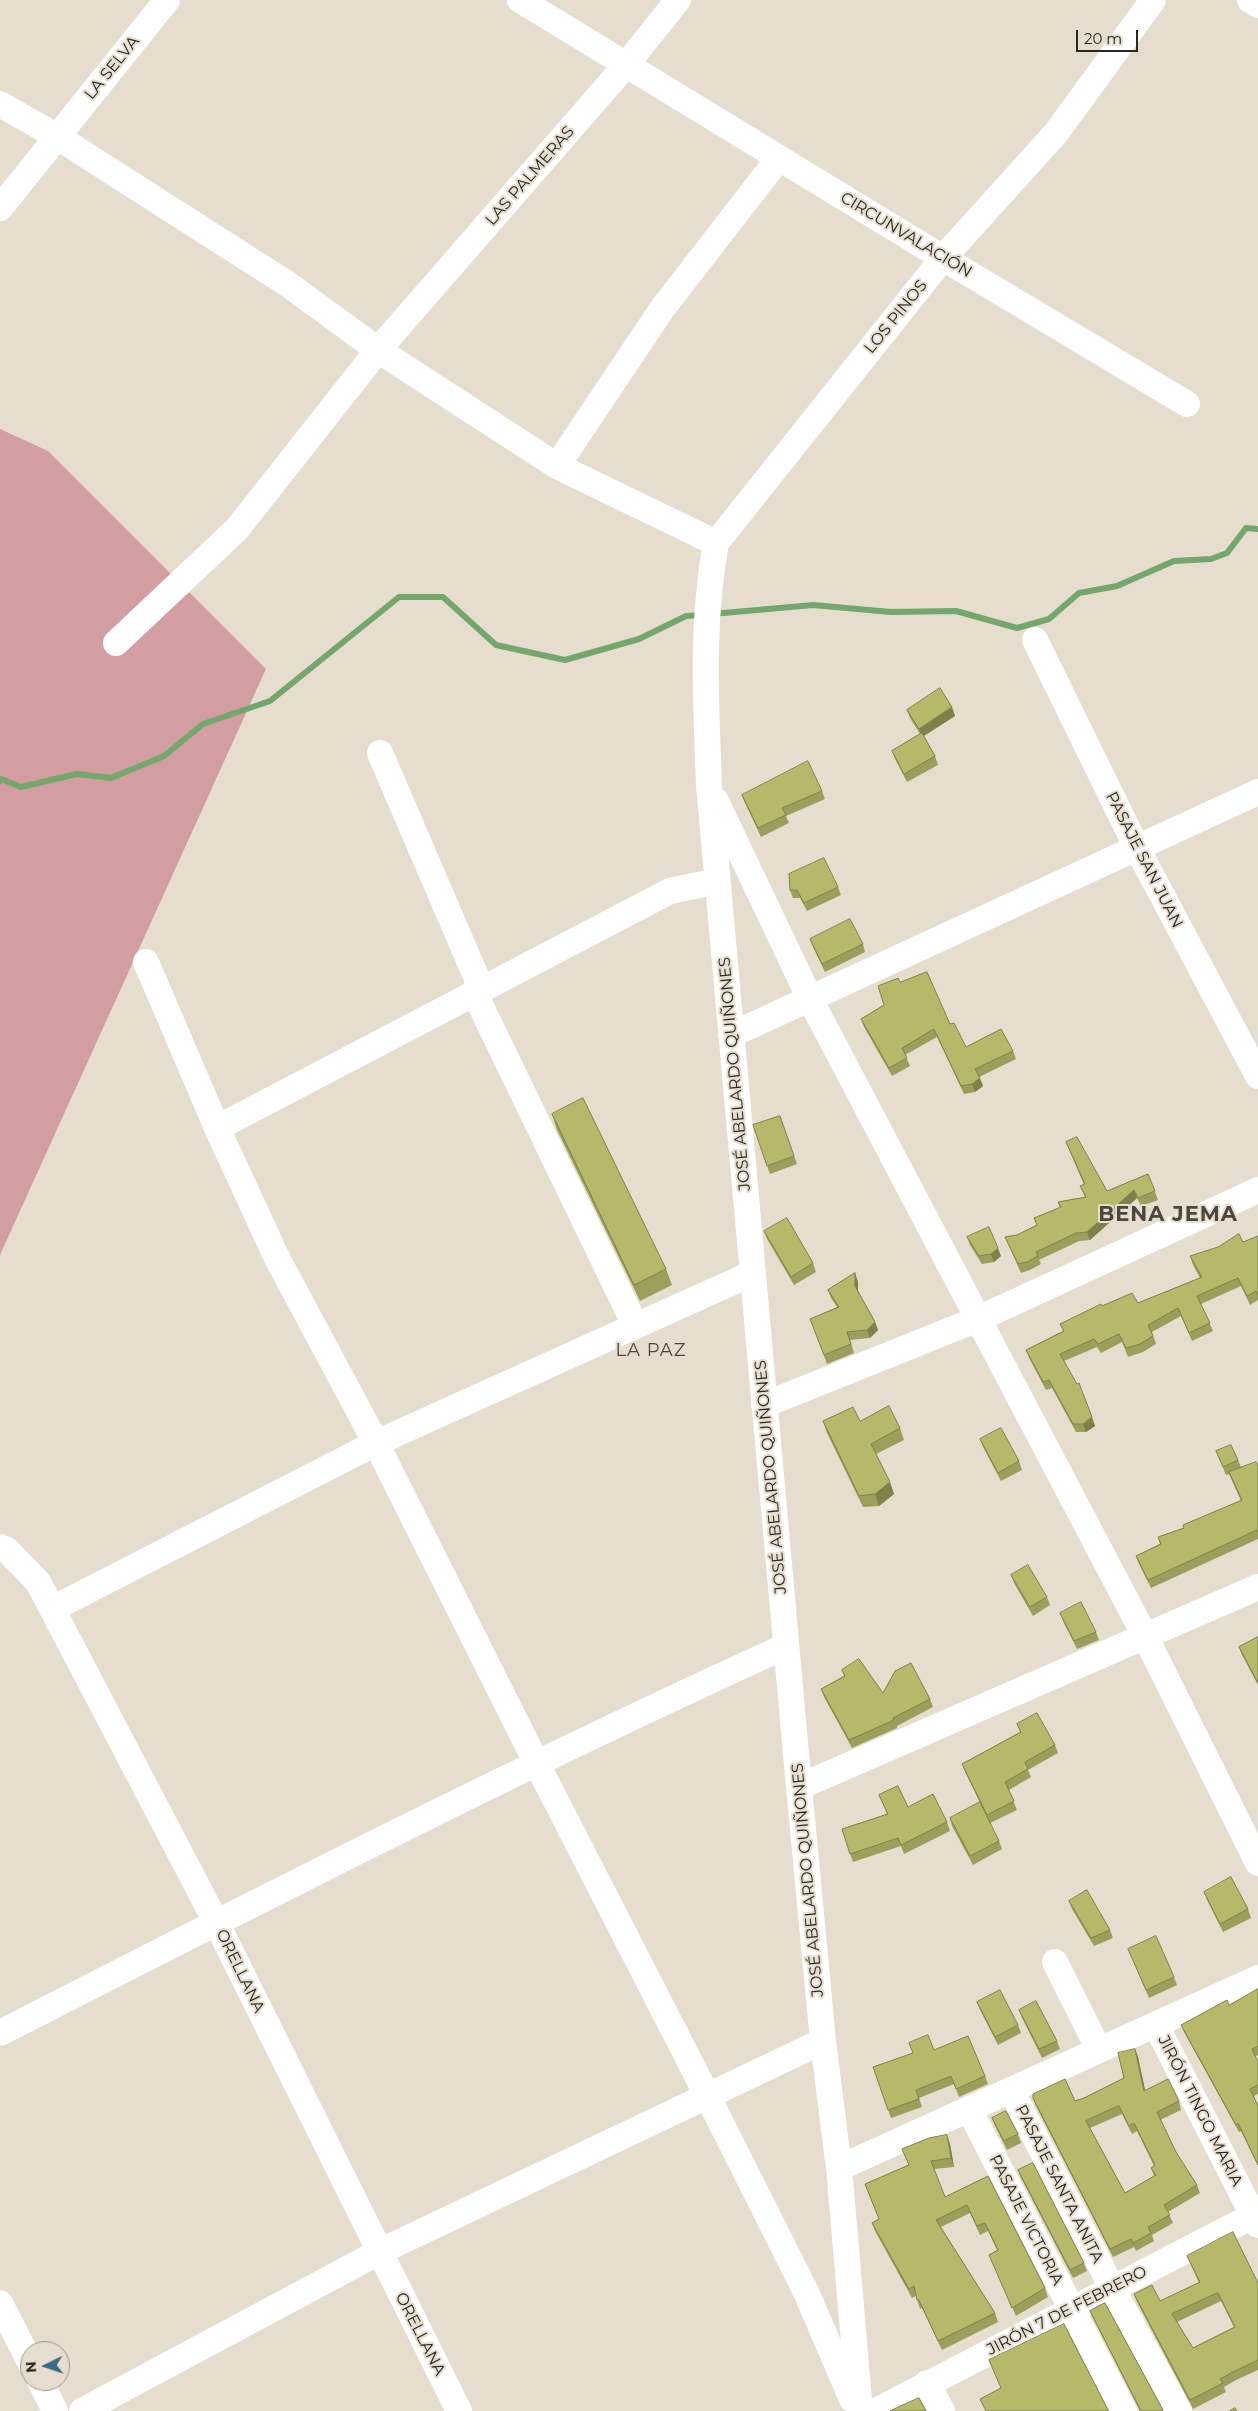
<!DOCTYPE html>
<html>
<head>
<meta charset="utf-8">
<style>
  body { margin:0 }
  #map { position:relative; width:1258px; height:2411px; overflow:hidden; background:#e6ddcf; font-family:Montserrat,sans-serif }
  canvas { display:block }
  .north { position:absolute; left:20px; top:2341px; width:50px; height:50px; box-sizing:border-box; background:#e6ddcf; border:1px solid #9b958a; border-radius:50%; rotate:266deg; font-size:14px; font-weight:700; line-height:20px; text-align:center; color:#2b2823 }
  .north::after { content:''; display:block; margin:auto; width:18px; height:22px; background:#366a87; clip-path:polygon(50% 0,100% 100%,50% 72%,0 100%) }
  .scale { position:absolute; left:1076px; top:30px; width:62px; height:22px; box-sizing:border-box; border:2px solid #2b2823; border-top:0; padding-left:6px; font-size:15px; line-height:18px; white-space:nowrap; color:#2b2823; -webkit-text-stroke:4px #e6ddcf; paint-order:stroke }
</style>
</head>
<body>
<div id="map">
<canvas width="1258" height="2411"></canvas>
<div class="north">N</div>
<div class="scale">20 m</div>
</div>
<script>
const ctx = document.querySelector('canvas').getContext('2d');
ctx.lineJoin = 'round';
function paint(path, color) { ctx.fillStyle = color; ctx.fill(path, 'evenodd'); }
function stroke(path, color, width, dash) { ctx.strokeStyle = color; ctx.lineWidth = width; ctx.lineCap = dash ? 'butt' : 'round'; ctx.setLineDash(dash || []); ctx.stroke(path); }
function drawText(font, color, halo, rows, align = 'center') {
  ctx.font = font + ' Montserrat,sans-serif'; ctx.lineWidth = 4; ctx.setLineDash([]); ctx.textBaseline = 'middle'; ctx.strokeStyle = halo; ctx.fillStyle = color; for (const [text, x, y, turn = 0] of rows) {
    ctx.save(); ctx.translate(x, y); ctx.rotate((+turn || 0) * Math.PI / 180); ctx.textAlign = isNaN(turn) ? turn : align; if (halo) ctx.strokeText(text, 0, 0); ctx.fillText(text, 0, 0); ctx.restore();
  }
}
const green = new Path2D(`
  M 0,429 L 48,451 L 266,669 L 0,1255 Z`);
const stream = new Path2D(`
  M 712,614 L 813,605 L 891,612 L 956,611 L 1017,628 L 1049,619 L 1079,593 L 1117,586 L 1174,561 L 1211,559 L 1227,553 L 1246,528 L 1258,529
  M 0,781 L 1,779 L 21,787 L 77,774 L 111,778 L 164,756 L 203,724 L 270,701 L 399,597 L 443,597 L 496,645 L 565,660 L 639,639 L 686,616 L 703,615`);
const minor = new Path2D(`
  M 520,0 L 943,258 L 1187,404
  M 1250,0 L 1258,5
  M 0,104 L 56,136 L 289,285 L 378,350 L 557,466 L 716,543
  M 0,208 L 167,0
  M 557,466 L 662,309 L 779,158
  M 1035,640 L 1137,848 L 1258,1076
  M 116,643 L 237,529 L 378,350 L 626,65 L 678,0
  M 380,753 L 481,988
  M 716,801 L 810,999 L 1146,1638 L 1258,1863
  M 146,962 L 217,1128 L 277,1258 L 376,1443 L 537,1764 L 707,2095 L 806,2292 L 852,2399
  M 474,992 L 635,1325
  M 731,1035 L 1258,792
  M 217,1128 L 670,891 L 717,881
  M 764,1405 L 978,1319 L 1258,1190
  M 0,1547 L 7,1550 L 38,1582 L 216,1922 L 459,2411
  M 52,1609 L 376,1443 L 753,1273
  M 799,1787 L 1258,1587
  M 1055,1962 L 1099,2050
  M 1156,2025 L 1258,2225
  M 0,2033 C 260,1900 520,1767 786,1646
  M 1011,2090 L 1112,2288 L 1179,2411
  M 969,2109 L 1124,2411
  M 839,2168 L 1258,1978
  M 0,2303 L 30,2362
  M 40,2381 L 55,2411
  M 927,2383 L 942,2411
  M 82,2411 L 379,2252 L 823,2041
  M 860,2411 L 839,2168 L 823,2041 L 799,1787 L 709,785 C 706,703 701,624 716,543 L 943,258 L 1056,133 L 1153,0
  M 876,2411 L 1258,2213`);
const wall = new Path2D(`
  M 952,707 L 955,716 L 924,736 L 935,756 L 938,765 L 907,782 L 895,759 L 892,751 L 920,734 L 910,718 L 907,710 Z
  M 822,791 L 825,799 L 786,816 L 789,823 L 761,837 L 745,803 L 742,795 Z
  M 838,887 L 841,895 L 807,911 L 800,898 L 793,898 L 790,890 Z
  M 810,939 L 863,944 L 865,952 L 825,972 L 813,947 Z
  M 900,982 L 950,1024 L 966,1047 L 1013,1051 L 1016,1059 L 979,1077 L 983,1086 L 975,1092 L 964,1094 L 937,1037 L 905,1055 L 910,1066 L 892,1076 L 864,1027 L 861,1019 L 884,1005 Z
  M 552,1114 L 666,1269 L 672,1285 L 640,1301 L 557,1130 Z
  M 780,1116 L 797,1164 L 770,1174 L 753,1125 Z
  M 1066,1142 L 1107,1191 L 1148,1174 L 1158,1200 L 1141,1206 L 1137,1198 L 1090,1240 L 1079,1241 L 1039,1260 L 1041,1264 L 1030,1270 L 1021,1273 L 1005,1237 L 1017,1235 L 1037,1225 L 1034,1218 L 1060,1208 L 1058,1202 L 1085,1197 L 1080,1186 L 1084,1185 Z
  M 764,1231 L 813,1263 L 816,1272 L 794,1285 L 767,1239 Z
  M 1258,1236 L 1258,1300 L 1250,1305 L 1241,1286 L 1201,1304 L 1213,1331 L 1192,1341 L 1181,1316 L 1152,1332 L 1156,1344 L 1143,1352 L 1128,1357 L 1122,1342 L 1101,1353 L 1097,1347 L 1064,1361 L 1095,1426 L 1086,1432 L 1076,1432 L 1052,1388 L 1046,1390 L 1029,1358 L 1026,1350 L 1063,1331 L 1060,1324 L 1102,1306 L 1138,1303 L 1200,1278 L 1193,1265 L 1190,1256 L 1243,1242 Z
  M 967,1237 L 1001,1256 L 994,1262 L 982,1264 L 970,1245 Z
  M 855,1273 L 858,1282 L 858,1291 L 875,1322 L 878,1330 L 870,1338 L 850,1340 L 854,1353 L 827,1364 L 810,1319 L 837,1307 L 831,1298 L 828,1290 Z
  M 823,1421 L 860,1421 L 900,1428 L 904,1440 L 876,1454 L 894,1494 L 879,1506 L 863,1507 L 827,1433 Z
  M 980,1439 L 1019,1461 L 1022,1470 L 1001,1481 L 983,1447 Z
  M 1216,1451 L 1238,1460 L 1241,1467 L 1258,1466 L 1258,1539 L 1151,1588 L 1139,1564 L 1136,1556 L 1160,1544 L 1158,1537 L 1184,1528 L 1241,1501 L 1229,1474 L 1226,1475 Z
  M 1011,1575 L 1047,1597 L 1050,1605 L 1033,1616 L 1014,1583 Z
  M 1060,1613 L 1096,1632 L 1099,1640 L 1077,1649 L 1063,1621 Z
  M 1258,1637 L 1258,1685 L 1242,1655 L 1239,1647 Z
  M 842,1670 L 883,1693 L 930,1699 L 933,1707 L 897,1726 L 897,1728 L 852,1748 L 824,1697 L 821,1689 L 844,1676 Z
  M 1017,1724 L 1055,1745 L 1058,1753 L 1028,1770 L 1031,1777 L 1009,1790 L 1017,1810 L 990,1823 L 999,1841 L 1002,1849 L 973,1865 L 952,1826 L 950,1818 L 987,1817 L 965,1772 L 962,1764 L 1020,1732 Z
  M 879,1795 L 947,1822 L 950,1831 L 904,1854 L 901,1846 L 853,1862 L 842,1829 L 887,1814 Z
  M 1204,1892 L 1248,1909 L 1251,1918 L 1223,1932 L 1207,1900 Z
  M 1069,1901 L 1110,1930 L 1113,1938 L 1094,1946 L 1072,1909 Z
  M 1128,1949 L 1174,1977 L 1177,1985 L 1149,1998 Z
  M 1258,1989 L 1258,2055 L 1255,2057 L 1258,2062 L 1258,2094 L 1254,2096 L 1258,2106 L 1258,2166 L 1241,2131 L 1239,2132 L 1184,2032 L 1181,2025 L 1229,2005 Z
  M 977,2002 L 1018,2025 L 1021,2033 L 998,2045 L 980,2010 Z
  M 1019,2010 L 1057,2041 L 1060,2049 L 1042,2058 L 1022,2018 Z
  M 1135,2049 L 1138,2057 L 1145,2090 L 1179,2101 L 1181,2110 L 1160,2120 L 1176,2152 L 1197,2185 L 1200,2193 L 1168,2212 L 1173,2223 L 1152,2235 L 1154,2241 L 1136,2251 L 1134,2247 L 1113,2257 L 1036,2106 L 1033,2098 L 1075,2101 L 1084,2098 L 1124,2078 ZM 1122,2114 L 1132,2134 L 1137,2131 L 1154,2166 L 1151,2168 L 1154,2176 L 1125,2193 L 1090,2128 Z
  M 934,2050 L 985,2076 L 988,2084 L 959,2097 L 954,2084 L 919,2098 L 922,2107 L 891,2118 L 873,2067 Z
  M 992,2118 L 1018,2134 L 1021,2143 L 1007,2150 L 995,2126 Z
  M 947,2135 L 950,2144 L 954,2167 L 934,2169 L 945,2197 L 988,2176 L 1045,2288 L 1048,2297 L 1016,2316 L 989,2255 L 997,2250 L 988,2231 L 980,2235 L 970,2213 L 941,2227 L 995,2313 L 998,2322 L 942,2350 L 922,2308 L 920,2309 L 916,2296 L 912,2298 L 875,2231 L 872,2223 L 879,2219 L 865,2184 L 908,2165 Z
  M 1018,2170 L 1084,2263 L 1087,2271 L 1073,2278 L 1021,2178 Z
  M 1187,2256 L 1258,2283 L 1258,2370 L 1236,2380 L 1224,2387 L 1226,2392 L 1193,2409 L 1137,2302 L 1134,2294 L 1160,2301 L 1199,2283 ZM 1221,2301 L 1234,2327 L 1193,2348 L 1177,2322 Z
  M 1105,2303 L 1163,2411 L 1140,2411 L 1093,2318 L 1090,2311 Z`);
const shadedWall = new Path2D(`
  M 952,707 L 955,716 L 922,737 L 919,729 Z
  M 980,1078 L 983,1086 L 975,1092 L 972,1084 Z
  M 1134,1190 L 1137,1198 L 1090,1240 L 1087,1232 Z
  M 998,1248 L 1001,1256 L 994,1262 L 991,1254 Z
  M 855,1273 L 858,1282 L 858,1294 L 855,1286 Z
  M 875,1322 L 878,1330 L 870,1338 L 867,1330 Z
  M 1092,1417 L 1095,1426 L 1086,1432 L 1083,1424 Z
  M 890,1482 L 894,1494 L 879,1506 L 875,1494 Z
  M 1135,2049 L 1138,2057 L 1147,2099 L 1144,2091 Z
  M 947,2135 L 950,2144 L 954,2167 L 951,2158 Z`);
const building = new Path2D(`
  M 940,688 L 952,707 L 919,729 L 907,710 Z
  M 922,733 L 935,756 L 904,774 L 892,751 Z
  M 808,761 L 822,791 L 782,808 L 786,815 L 758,828 L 742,795 Z
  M 824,858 L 838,887 L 804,903 L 797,890 L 790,890 L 789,874 Z
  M 850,919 L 863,944 L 822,964 L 810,939 Z
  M 927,972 L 950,1024 L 954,1023 L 966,1047 L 1001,1029 L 1013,1051 L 975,1069 L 980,1078 L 972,1084 L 961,1086 L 934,1029 L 902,1048 L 907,1058 L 889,1068 L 861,1019 L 884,1005 L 878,986 L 898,978 L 900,982 Z
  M 583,1098 L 666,1269 L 634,1285 L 552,1114 Z
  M 780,1116 L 794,1156 L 767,1166 L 753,1125 Z
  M 1077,1137 L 1107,1191 L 1148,1174 L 1155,1191 L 1138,1198 L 1134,1190 L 1087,1232 L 1076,1233 L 1036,1252 L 1038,1256 L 1027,1262 L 1018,1264 L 1005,1237 L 1017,1235 L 1037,1225 L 1034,1218 L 1061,1207 L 1058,1202 L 1086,1197 L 1080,1186 L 1085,1184 L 1066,1142 Z
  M 787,1218 L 813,1263 L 791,1277 L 764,1231 Z
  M 989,1227 L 998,1248 L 991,1254 L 979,1256 L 967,1237 Z
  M 1239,1234 L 1243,1242 L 1258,1236 L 1258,1295 L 1256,1291 L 1247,1296 L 1238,1278 L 1197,1296 L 1210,1323 L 1189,1333 L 1178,1308 L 1148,1325 L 1153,1336 L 1140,1344 L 1126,1348 L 1119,1334 L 1098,1344 L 1094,1339 L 1060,1354 L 1077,1384 L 1079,1383 L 1092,1417 L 1083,1424 L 1073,1424 L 1049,1380 L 1043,1382 L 1026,1350 L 1064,1331 L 1060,1324 L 1101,1304 L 1102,1306 L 1132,1293 L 1138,1303 L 1202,1277 L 1190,1256 L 1218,1247 Z
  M 855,1273 L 855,1286 L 875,1322 L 867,1330 L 847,1332 L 851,1344 L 824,1355 L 810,1319 L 839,1307 L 828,1290 Z
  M 889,1406 L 900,1428 L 871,1444 L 890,1482 L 875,1494 L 859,1496 L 823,1421 L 853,1407 L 860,1421 Z
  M 1001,1428 L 1019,1461 L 998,1473 L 980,1439 Z
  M 1231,1445 L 1238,1460 L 1223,1467 L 1216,1451 Z
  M 1256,1462 L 1258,1466 L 1258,1532 L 1257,1530 L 1148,1580 L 1136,1556 L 1161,1544 L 1158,1537 L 1184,1528 L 1183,1525 L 1242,1500 L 1229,1472 Z
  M 1028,1565 L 1047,1597 L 1030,1607 L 1011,1575 Z
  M 1081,1602 L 1096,1632 L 1074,1641 L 1060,1613 Z
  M 1258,1637 L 1258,1683 L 1239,1647 Z
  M 859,1659 L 883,1693 L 895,1671 L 911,1663 L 930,1699 L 893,1718 L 894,1720 L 849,1740 L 821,1689 L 845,1676 L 842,1670 Z
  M 1037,1713 L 1055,1745 L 1025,1762 L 1028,1769 L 1005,1782 L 1014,1801 L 987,1815 L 962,1764 L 1021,1732 L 1017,1724 Z
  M 898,1786 L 908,1807 L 933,1794 L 947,1822 L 901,1845 L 898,1838 L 850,1854 L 842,1829 L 888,1814 L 879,1795 Z
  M 980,1802 L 999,1841 L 970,1856 L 950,1818 Z
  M 1231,1877 L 1248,1909 L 1220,1924 L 1204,1892 Z
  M 1087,1890 L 1110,1930 L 1091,1938 L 1069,1901 Z
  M 1156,1936 L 1174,1977 L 1146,1990 L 1128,1949 Z
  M 1258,1989 L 1258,2046 L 1252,2049 L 1258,2062 L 1258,2085 L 1250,2089 L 1258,2106 L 1258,2165 L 1238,2123 L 1236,2125 L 1181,2025 L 1227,2000 L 1229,2005 Z
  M 1000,1990 L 1018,2025 L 995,2037 L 977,2002 Z
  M 1036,2001 L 1057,2041 L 1039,2049 L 1019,2010 Z
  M 928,2035 L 934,2050 L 968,2036 L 985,2076 L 956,2089 L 951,2076 L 916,2090 L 919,2099 L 888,2110 L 873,2067 L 913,2053 L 909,2043 Z
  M 1135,2049 L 1144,2091 L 1168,2079 L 1179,2101 L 1157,2112 L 1176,2152 L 1197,2185 L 1164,2205 L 1170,2215 L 1148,2227 L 1151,2233 L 1133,2243 L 1131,2239 L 1110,2249 L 1033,2098 L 1033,2094 L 1065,2079 L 1075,2101 L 1084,2098 L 1124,2078 L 1118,2053 ZM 1119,2106 L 1129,2126 L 1134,2123 L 1155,2165 L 1151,2168 L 1156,2175 L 1125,2193 L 1086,2121 Z
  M 1006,2111 L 1018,2134 L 1004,2141 L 992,2118 Z
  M 947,2135 L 951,2158 L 931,2161 L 945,2197 L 988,2176 L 1045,2288 L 1012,2308 L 989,2255 L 998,2250 L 985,2223 L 977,2226 L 967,2205 L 936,2220 L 995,2313 L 938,2341 L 919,2300 L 917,2300 L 914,2286 L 909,2289 L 872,2223 L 879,2219 L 865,2184 L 909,2165 L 902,2149 L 929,2138 Z
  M 1033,2163 L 1084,2263 L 1070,2270 L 1018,2170 Z
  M 1233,2232 L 1258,2283 L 1258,2360 L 1233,2372 L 1220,2379 L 1223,2383 L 1190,2400 L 1134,2294 L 1152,2285 L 1160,2301 L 1200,2282 L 1187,2256 ZM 1218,2293 L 1235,2327 L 1193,2348 L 1172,2314 Z
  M 1105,2303 L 1163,2410 L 1161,2411 L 1141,2411 L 1090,2311 Z
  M 1064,2324 L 1108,2410 L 1109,2411 L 986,2411 L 980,2399 L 1001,2388 L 989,2360 Z
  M 919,2398 L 926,2411 L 890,2411 Z
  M 1235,2408 L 1237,2411 L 1230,2411 Z`);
const streetNames = [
  ["LA SELVA",112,68,-51],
  ["LAS PALMERAS",530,176,-49],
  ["CIRCUNVALACIÓN",906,235,31],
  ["LOS PINOS",896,317,-51],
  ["PASAJE SAN JUAN",1144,860,63],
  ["JOSÉ ABELARDO QUIÑONES",735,1074,-95],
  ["JOSÉ ABELARDO QUIÑONES",771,1477,-95],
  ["JOSÉ ABELARDO QUIÑONES",808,1880,-95],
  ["ORELLANA",240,1971,64],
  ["JIRÓN TINGO MARIA",1200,2111,63],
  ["PASAJE SANTA ANITA",1059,2184,63],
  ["PASAJE VICTORIA",1026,2220,63],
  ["JIRÓN 7 DE FEBRERO",1067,2311,-27],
  ["ORELLANA",420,2334,63]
];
const neighbourhoodNames = [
  ["LA PAZ",651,1351]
];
const districtNames = [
  ["BENA JEMA",1168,1215]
];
paint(green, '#d39ea1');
stroke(stream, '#74a76b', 6);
stroke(minor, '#fff', 26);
paint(wall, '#9d9e5b');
paint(shadedWall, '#80814a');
paint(building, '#b7b86a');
stroke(building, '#80814a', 1);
drawText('16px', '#2b2823', '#e6ddcf', streetNames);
ctx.letterSpacing = '1px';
drawText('18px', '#4e463b', '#e6ddcf', neighbourhoodNames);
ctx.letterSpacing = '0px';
ctx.letterSpacing = '1px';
drawText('bold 21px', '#4e463b', '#e6ddcf', districtNames);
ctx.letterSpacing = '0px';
</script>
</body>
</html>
